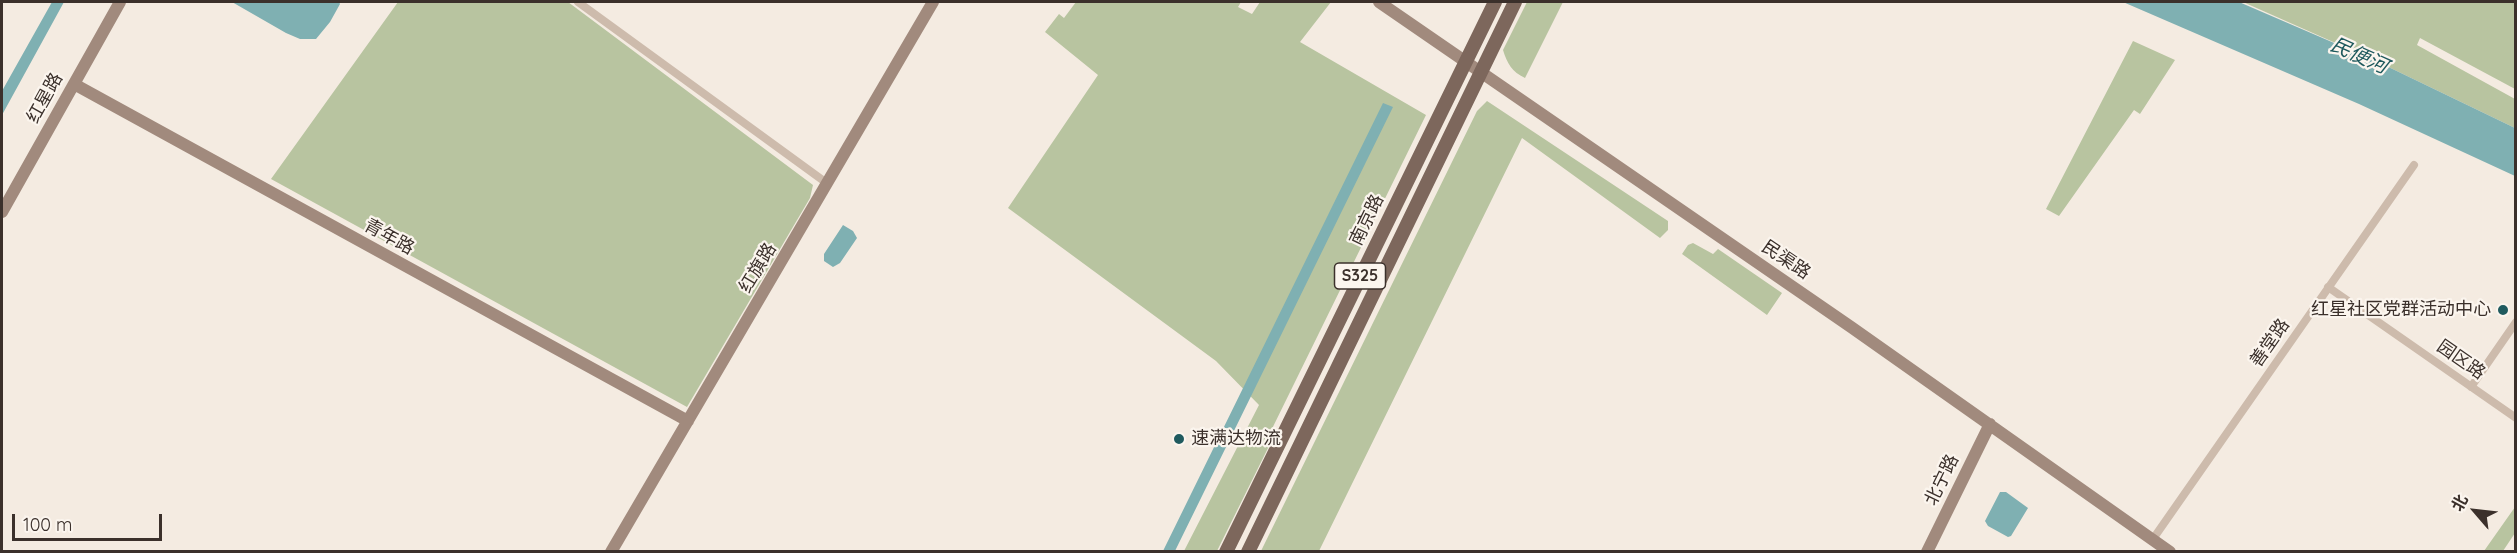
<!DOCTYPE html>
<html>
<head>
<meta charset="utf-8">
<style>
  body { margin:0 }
  #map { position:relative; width:2517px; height:553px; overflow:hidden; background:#f4ebe1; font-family:Quicksand,"Noto Sans SC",sans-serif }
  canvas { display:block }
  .frame { position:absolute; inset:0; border:3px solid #3b302b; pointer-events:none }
  .north { position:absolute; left:2445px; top:481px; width:60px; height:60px; -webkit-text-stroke:4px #fbf5ee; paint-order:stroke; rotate:298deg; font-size:16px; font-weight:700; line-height:24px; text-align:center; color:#3b302b }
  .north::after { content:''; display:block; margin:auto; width:21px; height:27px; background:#3b302b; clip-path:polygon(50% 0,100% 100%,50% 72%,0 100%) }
  .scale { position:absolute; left:12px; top:514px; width:150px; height:27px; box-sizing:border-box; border:3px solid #3b302b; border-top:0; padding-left:8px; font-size:18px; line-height:21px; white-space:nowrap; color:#3b302b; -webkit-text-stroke:4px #fbf5ee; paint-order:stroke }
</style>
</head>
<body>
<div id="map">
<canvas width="2517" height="553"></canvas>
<div class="frame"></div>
<div class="north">北</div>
<div class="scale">100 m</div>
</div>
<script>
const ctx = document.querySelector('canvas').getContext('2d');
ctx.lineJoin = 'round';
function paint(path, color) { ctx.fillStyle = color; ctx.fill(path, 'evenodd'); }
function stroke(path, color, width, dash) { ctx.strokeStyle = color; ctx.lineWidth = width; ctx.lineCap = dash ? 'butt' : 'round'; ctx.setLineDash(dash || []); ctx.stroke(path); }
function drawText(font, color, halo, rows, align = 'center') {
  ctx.font = font + ' Quicksand,"Noto Sans SC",sans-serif'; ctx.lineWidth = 4.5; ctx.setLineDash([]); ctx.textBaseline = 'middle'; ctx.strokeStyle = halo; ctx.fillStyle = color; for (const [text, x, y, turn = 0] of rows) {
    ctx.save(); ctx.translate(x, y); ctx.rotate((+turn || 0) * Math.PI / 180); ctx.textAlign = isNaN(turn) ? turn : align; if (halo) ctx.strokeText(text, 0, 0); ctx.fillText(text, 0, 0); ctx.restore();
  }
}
const green = new Path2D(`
  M 398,2 L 568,2 L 813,185 L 810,198 L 687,407 L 271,179 Z
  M 1076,2 L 1241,2 L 1238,7 L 1252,14 L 1260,2 L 1331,2 L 1300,42 L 1426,115 L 1266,441 L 1269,446 L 1217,551 L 1184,551 L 1259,405 L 1216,361 L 1008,208 L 1098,75 L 1045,32 L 1059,14 L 1064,18 Z
  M 1527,2 L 1563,2 L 1525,78 C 1512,72 1507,63 1503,50 Z
  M 2243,2 L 2515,2 L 2515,89 L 2420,38 L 2417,45 L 2515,99 L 2515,128 L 2376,61 Z
  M 2133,41 L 2175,60 L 2140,114 L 2134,110 L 2059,216 L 2046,209 Z
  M 1487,101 L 1668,221 L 1668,230 L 1660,238 L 1522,138 L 1319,551 L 1261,551 L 1477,111 Z
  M 1693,243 L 1713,254 L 1718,249 L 1782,293 L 1767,315 L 1682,254 L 1688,245 Z
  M 2515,507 L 2515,533 L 2503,551 L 2484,551 Z`);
const water = new Path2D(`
  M 52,2 L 64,2 L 2,115 L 2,91 Z
  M 232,2 L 339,2 L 340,4 L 330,22 L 316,39 L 300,39 L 286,33 Z
  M 2123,2 L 2239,2 L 2376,61 L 2515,128 L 2515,176 L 2359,104 Z
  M 1383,103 L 1393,107 L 1175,551 L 1163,551 Z
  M 843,225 L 853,231 L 857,238 L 840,263 L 833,267 L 824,261 L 824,254 Z
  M 2000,492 L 2006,492 L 2028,508 L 2011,536 L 2008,537 L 1988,526 L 1985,521 Z`);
const street = new Path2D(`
  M 578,2 L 828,184
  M 2328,287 L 2516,418
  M 2471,387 L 2516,322
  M 2153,539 L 2414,165`);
const secondary = new Path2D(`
  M 1379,2 L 1851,327 L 2170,552
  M 74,84 L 688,421
  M 2,212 L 120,2
  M 611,552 L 933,2
  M 1927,552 L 1990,424`);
const primary = new Path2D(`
  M 1226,552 L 1495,2
  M 1248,552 L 1515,2`);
const markers = [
  [2503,310,6,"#1f5a5e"],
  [1179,439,6,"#1f5a5e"]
];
const shields = [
  [1360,276,51]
];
const shieldNames = [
  ["S325",1360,276]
];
const streetNames = [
  ["红星路",45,98,-61],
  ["南京路",1367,220,-64],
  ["青年路",389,237,29],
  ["民渠路",1786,260,34],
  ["红旗路",758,268,-59],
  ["善堂路",2270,343,-55],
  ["园区路",2461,360,35],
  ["北宁路",1942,480,-64]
];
const poiNames = [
  ["红星社区党群活动中心",2491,310],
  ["速满达物流",1191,439,"left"]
];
const waterNames = [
  ["民便河",2359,56,24]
];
paint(green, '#b8c4a0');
paint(water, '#7fb0b2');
stroke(street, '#cdbbac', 8);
stroke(secondary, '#a18a7d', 12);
stroke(primary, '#7d675c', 14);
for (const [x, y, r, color] of markers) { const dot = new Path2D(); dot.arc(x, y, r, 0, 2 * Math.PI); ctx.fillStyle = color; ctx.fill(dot); stroke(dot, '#fbf5ee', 2); }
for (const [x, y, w] of shields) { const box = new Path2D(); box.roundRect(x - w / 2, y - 13, w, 26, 4.5); ctx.fillStyle = '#fbf5ee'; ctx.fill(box); stroke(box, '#3b302b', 1.5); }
drawText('bold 16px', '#3b302b', null, shieldNames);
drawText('18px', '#3b302b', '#fbf5ee', streetNames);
drawText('18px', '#3b302b', '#fbf5ee', poiNames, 'right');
drawText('italic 20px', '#1f5a5e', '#fbf5ee', waterNames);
</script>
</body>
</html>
